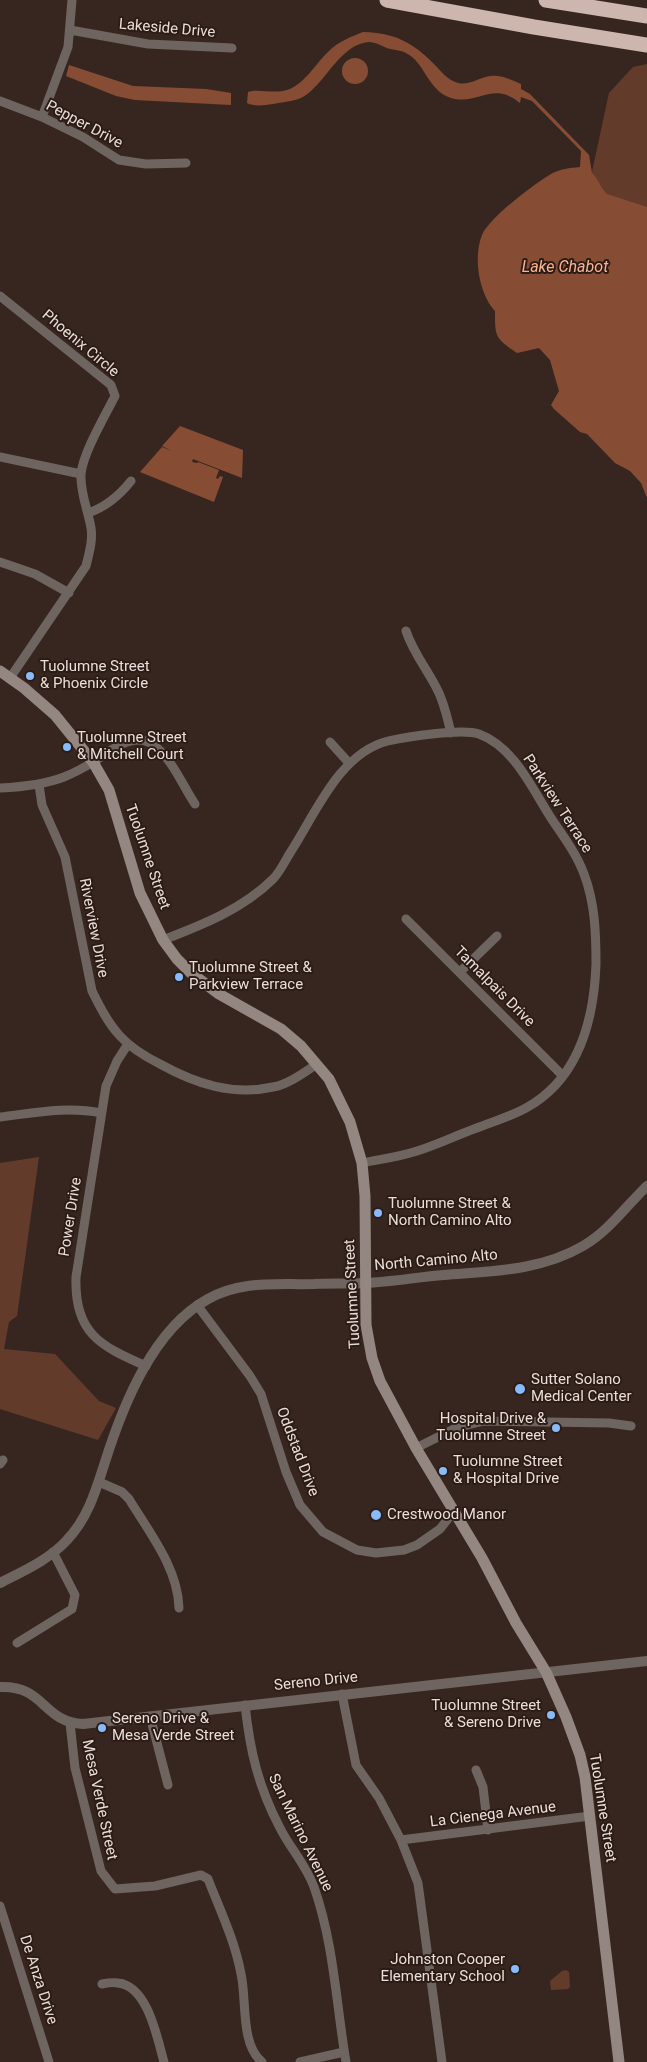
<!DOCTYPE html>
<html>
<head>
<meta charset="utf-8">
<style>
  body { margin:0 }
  canvas { display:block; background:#37261f }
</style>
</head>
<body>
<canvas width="647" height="2062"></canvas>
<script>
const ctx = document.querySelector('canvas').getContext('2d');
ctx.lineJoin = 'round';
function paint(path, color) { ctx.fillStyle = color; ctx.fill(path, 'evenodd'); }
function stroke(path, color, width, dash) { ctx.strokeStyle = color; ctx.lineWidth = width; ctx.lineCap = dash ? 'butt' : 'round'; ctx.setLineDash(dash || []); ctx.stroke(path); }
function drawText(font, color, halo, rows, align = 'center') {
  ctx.font = font + ' Roboto,sans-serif'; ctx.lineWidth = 4; ctx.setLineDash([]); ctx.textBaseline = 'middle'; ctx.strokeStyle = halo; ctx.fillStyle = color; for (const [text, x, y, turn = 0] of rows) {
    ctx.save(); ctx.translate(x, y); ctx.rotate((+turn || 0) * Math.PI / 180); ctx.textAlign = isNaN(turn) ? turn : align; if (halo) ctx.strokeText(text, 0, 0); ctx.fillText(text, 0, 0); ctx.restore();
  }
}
const green = new Path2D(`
  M 647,64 L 647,227 L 590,181 L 609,93 L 633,67 Z
  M 39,1157 L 17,1316 L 9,1322 L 4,1349 L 55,1354 L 99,1401 L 116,1408 L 98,1440 L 0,1409 L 0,1163 Z
  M 566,1970 L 569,1972 L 570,1987 L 568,1989 L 551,1990 L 550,1981 L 562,1971 Z`);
const water = new Path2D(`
  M 363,32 C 395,33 412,42 434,64 C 441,71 447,80 458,83 C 469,86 480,77 491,76 C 502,75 511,80 521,84 L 521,89 L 530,94 L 589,155 L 592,173 C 599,179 600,188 607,194 L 647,207 L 647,498 L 641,483 L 630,471 L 615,463 L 587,434 L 580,432 L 554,409 L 551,405 L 559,391 L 550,360 L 539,348 L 517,353 C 495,338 495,337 495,311 C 479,294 473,257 482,235 C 489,218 534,184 551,174 C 560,169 570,168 580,167 L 581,151 L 532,101 L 521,97 L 520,103 C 492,80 478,106 451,98 C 427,90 425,62 406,53 C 401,50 393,50 387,48 C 382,46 375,42 369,42 C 341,44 327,80 306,95 C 298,101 284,102 273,104 C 264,105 255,107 247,103 L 248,92 C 259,88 275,95 290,89 C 306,82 317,62 329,51 C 339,41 351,37 363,32 Z
  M342 71a13 13 0 1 1 26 0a13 13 0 1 1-26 0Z
  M 69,65 L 133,86 L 206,89 L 231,93 L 231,105 L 135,100 L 116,96 L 66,76 Z
  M 180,426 L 243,450 L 242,478 L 193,459 L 192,462 L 197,463 L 198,462 L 219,470 L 216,478 L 218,479 L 220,476 L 223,477 L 214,502 L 140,472 L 162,447 L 172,451 L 162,446 Z`);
const minor = new Path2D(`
  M 70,30 L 148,44 L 232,48
  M 0,101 L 42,117 L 83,137 L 119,160 L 146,164 L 186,163
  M 42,117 L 68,47 L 72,0
  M 0,296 L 111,385 L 115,396 C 105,416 83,453 81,474 C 80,493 88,510 91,528 C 93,541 89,553 86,566 L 10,678
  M 0,457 L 81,474
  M 88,513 C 106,507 119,496 131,481
  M 0,562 L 35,574 L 69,593
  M 406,631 C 413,652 426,668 436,687 C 444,701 447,717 451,733
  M 330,742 L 349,763
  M 39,785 L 42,805 L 65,857 L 92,991 C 100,1007 108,1023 120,1036 C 131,1048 146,1057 160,1064 C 196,1084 233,1096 273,1087 C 289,1084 303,1073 317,1064
  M 0,788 C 22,787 43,785 64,777 C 74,773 85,767 95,761 C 111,750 136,729 156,747 C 173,761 183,786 195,804
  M 406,919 L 563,1076
  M 163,940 C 202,925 243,909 273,879 C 280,872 285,861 290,853 C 315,815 339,753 388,741 C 406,737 462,728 479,734 C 515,747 533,791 553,821 C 564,837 577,855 584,874 C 595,903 596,933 596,964 C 594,1020 579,1079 526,1108 C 510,1117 491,1122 474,1129 C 455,1136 436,1145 417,1151 C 399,1157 381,1159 362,1163
  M 460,972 L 497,936
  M 128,1044 L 117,1061 L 106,1086 L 76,1277 C 74,1333 100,1346 146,1366
  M 0,1117 C 34,1113 67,1106 101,1113
  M 197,1305 L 250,1376 L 261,1394 L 286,1472 L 300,1505 L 323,1532 L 357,1550 L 376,1553 L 404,1550 L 417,1545 L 440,1529 L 454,1511
  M 416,1448 L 458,1427 L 483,1421 L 609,1423 L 631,1426
  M 0,1464 L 3,1460
  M 99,1482 L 122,1492 L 129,1499 C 149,1532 178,1568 179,1608
  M 17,1643 L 72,1609 L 75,1595 L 53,1552
  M 342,1694 L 356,1765 L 379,1798 L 401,1840 L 418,1883 L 442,2062
  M 245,1705 C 250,1751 258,1786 280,1828 C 290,1848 306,1865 314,1887 C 334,1944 336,2003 346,2062
  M 150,1716 L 168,1785
  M 70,1723 L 75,1768 L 101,1871 L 115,1889 L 155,1886 L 201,1875 L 208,1879 C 220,1910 235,1941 241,1974 C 247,1999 240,2044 262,2062
  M 476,1770 L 483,1787 L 488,1830
  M 401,1840 L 590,1816
  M 0,1906 L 49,2062
  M 102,1984 C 107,1983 113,1982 118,1983 C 148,1986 157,2038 164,2062
  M 300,2062 L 344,2052`);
const tertiary = new Path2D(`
  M 0,1583 C 23,1571 49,1560 67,1540 C 88,1518 96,1490 105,1462 C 123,1405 153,1329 208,1299 C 242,1280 277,1285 314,1284 C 331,1283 348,1284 365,1283 C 391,1282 418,1277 444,1275 C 492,1271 540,1271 583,1246 C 609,1231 625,1207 647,1186
  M 0,1687 C 45,1685 42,1722 83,1724 L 647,1661`);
const secondary = new Path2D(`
  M 0,671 L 24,688 L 55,715 L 93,762 L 109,790 L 140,893 L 163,940 L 177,959 L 191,973 L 219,994 L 281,1029 L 301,1046 L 329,1079 L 350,1122 L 362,1163 L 365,1196 L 366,1325 L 372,1358 L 380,1381 L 416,1448 L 482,1558 L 516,1623 L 546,1672 L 566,1717 L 580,1755 L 585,1777 L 619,2062`);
const motorway = new Path2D(`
  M 387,0 L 534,27 L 647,45
  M 546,0 L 647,16`);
const markers = [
  [30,676,5,"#87bbfb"],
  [67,747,5,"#87bbfb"],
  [179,977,5,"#87bbfb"],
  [378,1213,5,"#87bbfb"],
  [520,1389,6,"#87bbfb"],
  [556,1428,5,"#87bbfb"],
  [443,1471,5,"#87bbfb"],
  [376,1515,6,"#87bbfb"],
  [551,1715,5,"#87bbfb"],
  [102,1728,5,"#87bbfb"],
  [515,1969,5,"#87bbfb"]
];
const streetNames = [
  ["Lakeside Drive",167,29,5],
  ["Pepper Drive",84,125,28],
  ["Phoenix Circle",80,344,40],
  ["Parkview Terrace",557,804,57],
  ["Tuolumne Street",147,857,71],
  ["Riverview Drive",93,928,79],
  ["Tamalpais Drive",494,987,45],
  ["Power Drive",71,1217,-81],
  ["North Camino Alto",436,1261,-5],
  ["Tuolumne Street",353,1294,-93],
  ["Oddstad Drive",297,1452,69],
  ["Sereno Drive",316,1682,-6],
  ["Mesa Verde Street",99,1800,78],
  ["Tuolumne Street",602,1808,81],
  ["La Cienega Avenue",493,1815,-7],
  ["San Marino Avenue",300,1833,64],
  ["De Anza Drive",38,1980,72]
];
const poiNames = [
  ["Tuolumne Street",40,667],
  ["& Phoenix Circle",40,684],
  ["Tuolumne Street",77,738],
  ["& Mitchell Court",77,755],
  ["Tuolumne Street &",189,968],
  ["Parkview Terrace",189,985],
  ["Tuolumne Street &",388,1204],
  ["North Camino Alto",388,1221],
  ["Sutter Solano",531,1380],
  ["Medical Center",531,1397],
  ["Hospital Drive &",546,1419,"right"],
  ["Tuolumne Street",546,1436,"right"],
  ["Tuolumne Street",453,1462],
  ["& Hospital Drive",453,1479],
  ["Crestwood Manor",387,1515],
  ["Tuolumne Street",541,1706,"right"],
  ["& Sereno Drive",541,1723,"right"],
  ["Sereno Drive &",112,1719],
  ["Mesa Verde Street",112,1736],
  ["Johnston Cooper",505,1960,"right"],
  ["Elementary School",505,1977,"right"]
];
const waterNames = [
  ["Lake Chabot",565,268]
];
paint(green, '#633b2a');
paint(water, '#864d34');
stroke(minor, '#6e6561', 9);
stroke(tertiary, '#6e6561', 10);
stroke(secondary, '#948680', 11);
stroke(motorway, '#ccb6ad', 15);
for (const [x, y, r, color] of markers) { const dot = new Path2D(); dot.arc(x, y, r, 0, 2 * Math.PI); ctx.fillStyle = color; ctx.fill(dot); stroke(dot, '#2c1c15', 2); }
drawText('15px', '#e8ddd8', '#2c1c15', streetNames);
drawText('15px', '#e8ddd8', '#2c1c15', poiNames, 'left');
drawText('italic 16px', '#f9b394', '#2c1c15', waterNames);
</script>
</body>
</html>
